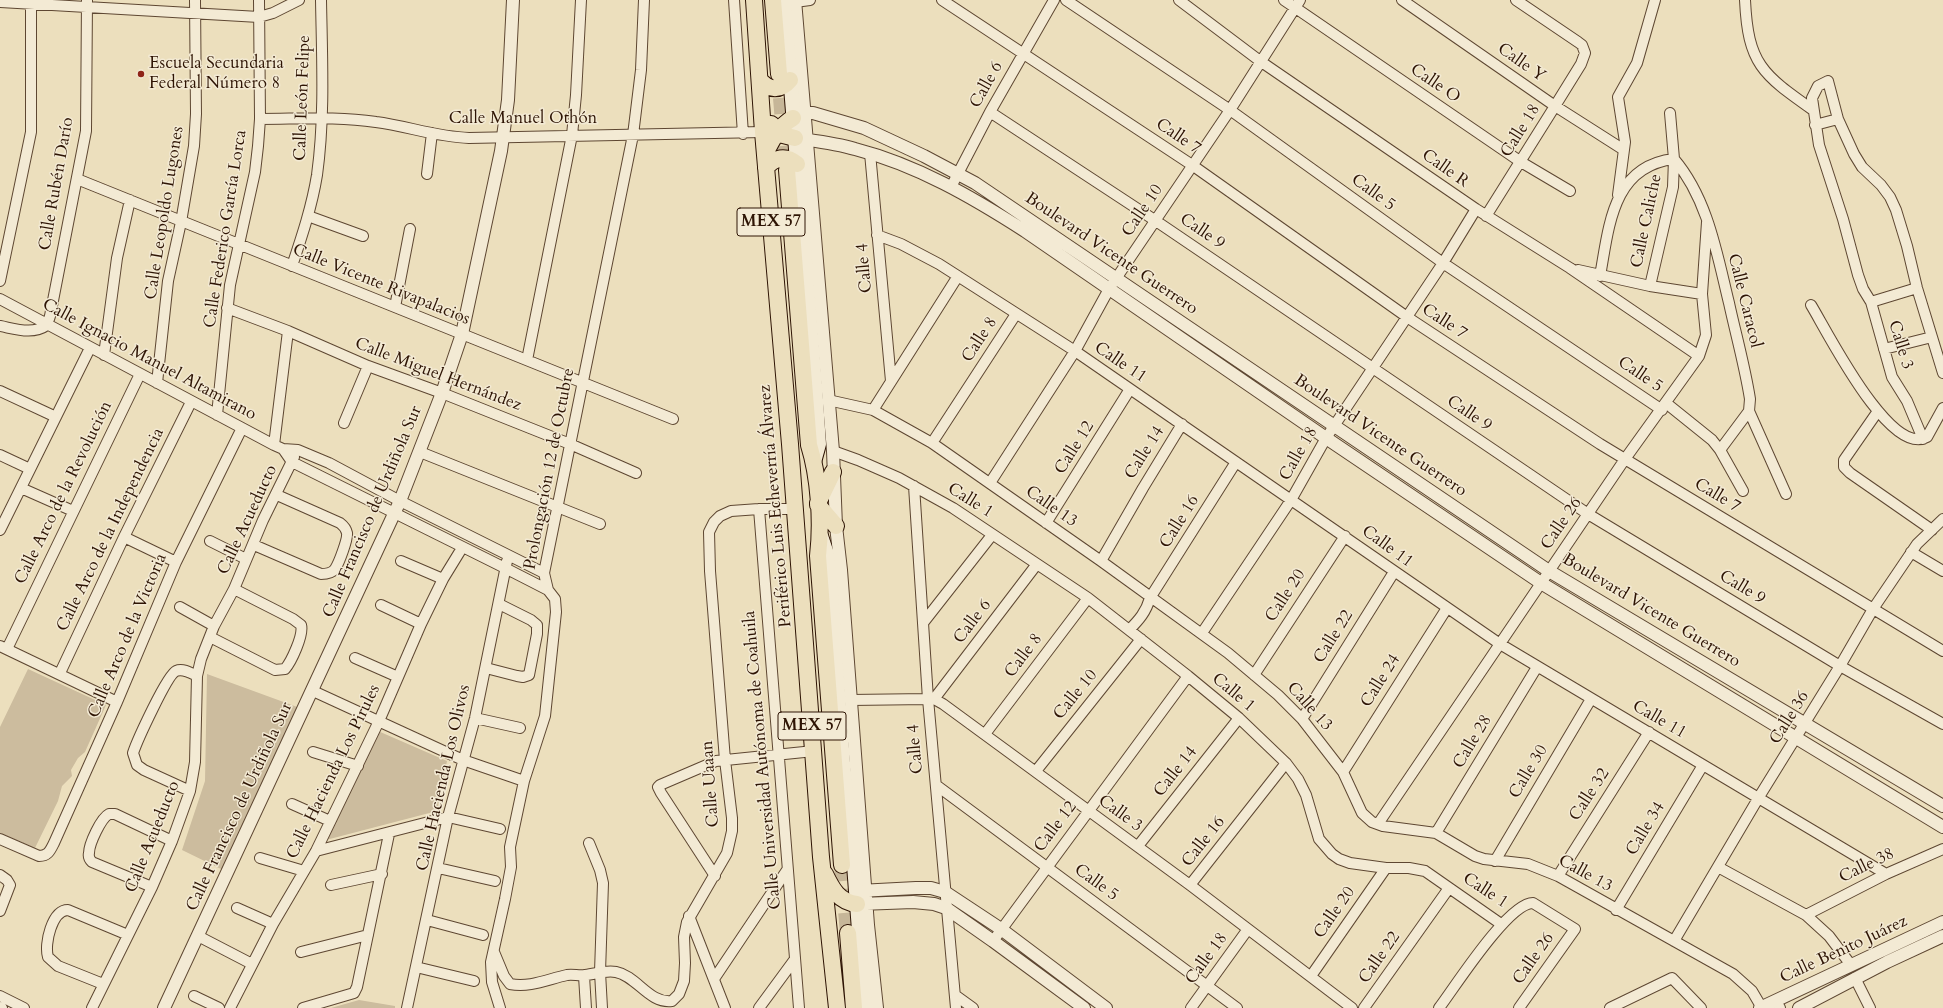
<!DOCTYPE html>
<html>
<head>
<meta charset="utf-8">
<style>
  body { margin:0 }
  canvas { display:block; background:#ecdfbd }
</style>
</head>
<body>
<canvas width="1943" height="1008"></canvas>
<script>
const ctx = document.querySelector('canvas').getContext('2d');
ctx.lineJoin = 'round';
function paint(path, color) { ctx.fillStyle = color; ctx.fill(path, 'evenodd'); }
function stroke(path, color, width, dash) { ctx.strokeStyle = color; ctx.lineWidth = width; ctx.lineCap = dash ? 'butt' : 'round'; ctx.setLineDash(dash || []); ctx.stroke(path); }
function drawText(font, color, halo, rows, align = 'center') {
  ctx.font = font + ' Cardo,serif'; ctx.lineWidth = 3; ctx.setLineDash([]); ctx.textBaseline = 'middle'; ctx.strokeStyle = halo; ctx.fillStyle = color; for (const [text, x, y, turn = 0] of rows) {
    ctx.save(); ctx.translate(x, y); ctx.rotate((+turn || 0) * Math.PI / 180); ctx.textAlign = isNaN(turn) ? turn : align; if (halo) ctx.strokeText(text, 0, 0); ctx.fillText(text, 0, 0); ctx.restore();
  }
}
const green = new Path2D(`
  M 28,669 L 106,705 L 85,752 L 78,758 L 71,770 L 72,776 L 62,786 L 58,801 L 35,848 L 0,833 L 0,727 Z
  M 207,674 L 300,708 L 223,870 L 182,850 L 205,781 Z
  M 378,731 L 447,761 L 437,811 L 322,841 Z
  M 359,1000 L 395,1006 L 395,1008 L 331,1008 Z`);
const trunkTunnel = new Path2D(`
  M 779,74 L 787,170
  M 842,865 L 848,933`);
const minor = new Path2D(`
  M 734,0 L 743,134
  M 942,0 L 1192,165 L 1407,317 L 1600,444 L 1943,651
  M 1066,0 L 1230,110 L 1443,263 L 1662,410
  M 1179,0 L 1260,61 L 1476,209 L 1570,268 L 1699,356
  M 1284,0 L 1521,162 L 1570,191
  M 1402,0 L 1555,106 L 1624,150
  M 1745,0 C 1748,64 1762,74 1813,110
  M 0,2 L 259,17 L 273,13 L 299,0
  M 795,2 L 810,0
  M 990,112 L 1156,221 L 1588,514 L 1840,666 L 1943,724
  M 260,119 C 299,119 337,116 376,122 C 407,126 437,137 469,138 L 763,132
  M 1815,125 L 1838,119
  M 870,153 L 891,381
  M 427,174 L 432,133
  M 77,179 L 673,419
  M 951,187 L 990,112 L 1054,0
  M 1618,195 L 1625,142 L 1618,97 L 1637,63 L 1655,0
  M 308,216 L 363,236
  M 1486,216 L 1555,106 L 1581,64 L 1585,53 L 1582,45 L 1578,42 L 1516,0
  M 877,235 L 901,244 L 939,264 L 1075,351 L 1500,644 L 1886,874
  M 292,266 C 302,236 312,206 317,175 C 325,117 322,58 321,0
  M 1578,270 L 1650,286 L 1702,294
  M 1600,276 C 1609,227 1612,166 1674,159 C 1708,199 1717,254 1729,303 C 1736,335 1745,367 1750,399 L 1749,411 L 1720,450
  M 0,281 L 31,132 L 31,0
  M 1650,286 L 1673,187 L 1674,159 L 1670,113
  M 0,299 L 274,445 L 283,449 L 298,450 L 329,463 L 400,501 L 544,573
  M 1871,302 L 1917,288
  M 1811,305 C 1827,331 1890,458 1927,437 L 1943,408
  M 395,307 L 410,229
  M 227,308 L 288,331 L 368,366 L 442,393 L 570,444 L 636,473
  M 47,325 L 50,316 L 86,131 L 87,0
  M 0,326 C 16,329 33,335 47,325
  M 1884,349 L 1932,337
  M 104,355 L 117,258 L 130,200
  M 527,360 L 572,135 L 576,95 L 581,0
  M 157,383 L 168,281 L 181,222 L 194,146 L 196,114 L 195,0
  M 0,391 L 56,417
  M 828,400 L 873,410 L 932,443 L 1101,561 L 1228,653 L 1278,695 L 1302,719 L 1343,772 L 1362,813 L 1372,822 L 1383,826 L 1436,833 L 1475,856 L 1484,859 L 1528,864 L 1558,876 L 1733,974 L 1752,991 L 1762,1008
  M 1666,403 L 1712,440 L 1720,450 L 1743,491
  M 873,410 L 958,276
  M 1749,411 L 1786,494
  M 1878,411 L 1844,460 L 1844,467 L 1850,473 L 1932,530
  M 217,415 L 230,285 L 255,172 L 258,146 L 260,119 L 259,0
  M 344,423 L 368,366
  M 1923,439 L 1907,401 L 1892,377 L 1871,302 L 1863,289 L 1858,275 L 1843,219 L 1819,145 L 1812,98 L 1818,86 L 1828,81 L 1838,119 L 1854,154 L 1862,167 L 1881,185 L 1890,197 L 1896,210 L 1907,246 L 1917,288 L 1943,373
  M 932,443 L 1016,314
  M 274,445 L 288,331
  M 283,449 L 292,462 L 505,568 L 548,590 L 555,599 L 556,612 L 545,716 L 524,781 L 510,847 L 511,867 L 505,899 L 491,962 L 492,982 L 500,1008
  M 833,451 L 858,460 L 899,478 L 953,508 L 1088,598 L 1188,676 L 1239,718 L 1286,763 L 1298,779 L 1306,795 L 1319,839 L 1332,854 L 1339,859 L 1350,863 L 1386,868 L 1409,868 L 1425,871 L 1501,924
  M 420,452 L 600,524
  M 0,455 L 30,469
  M 990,483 L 1075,351 L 1109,289 L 1230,110 L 1300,0
  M 914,486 L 928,699 L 956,1008
  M 21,488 L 73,511
  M 759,509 L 799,1008
  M 1046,523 L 1130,389
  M 0,530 L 90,348
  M 124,537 L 176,562
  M 210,541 L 246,559
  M 254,545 L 321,574 C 326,574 332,573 335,569 C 339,563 348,539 347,533 C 346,528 344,526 340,523 L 277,495
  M 1911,552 L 1943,571
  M 401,561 L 443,579
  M 1101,561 L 1143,488 L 1182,424
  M 548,590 L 544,573 L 633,135 L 641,70 L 644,0
  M 381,605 L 421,624
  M 180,607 L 214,626
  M 923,623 L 992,535
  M 1129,630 C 1139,620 1146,612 1150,598 L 1236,462
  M 1202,633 L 1291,500 L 1326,438 L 1443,263 L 1476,209
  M 210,637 L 275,670 L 285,669 C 291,662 304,635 301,625 L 293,619 L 234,589
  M 0,646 L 117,702
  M 7,649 L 140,374
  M 355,658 L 398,677
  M 486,668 L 517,676 L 523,677 L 529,675 L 537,634 L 537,625 L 531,620 L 499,604
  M 60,673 L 124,537 L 191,402
  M 1254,675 L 1345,536
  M 313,691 L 463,760 L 524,781
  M 934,699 L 1037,564
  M 850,700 L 928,699 L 934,699 L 943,704 L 1190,885 L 1352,1008
  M 475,718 L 520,728
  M 1302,719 L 1394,572
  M 985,734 L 1088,598
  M 313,752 L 358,766
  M 1036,771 L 1141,639
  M 1343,772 L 1447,608
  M 936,785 L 1237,1008
  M 190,791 L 144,770 L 137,765 L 133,753 C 137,741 167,675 176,671 C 183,668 191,673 197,676
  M 292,804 L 330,821
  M 1378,824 L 1625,459 L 1699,356 L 1706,335 L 1702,294 L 1707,222
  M 1436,833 L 1537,667
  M 0,839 L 39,856 C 48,856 50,851 54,843 L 117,702 L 176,562 L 242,428
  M 589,843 L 600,870 L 603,883 L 600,972 L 602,1008
  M 1138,846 L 1239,718
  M 316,851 L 448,817 L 500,829
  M 260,858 L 304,871
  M 1495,861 L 1591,699
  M 1718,867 L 1806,915 L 1829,936 L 1851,965
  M 438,868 L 495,881
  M 0,875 L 7,880 L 10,885 L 0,911
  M 715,876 L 661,793 L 658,787 L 660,785 L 716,761 L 814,751
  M 1558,876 L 1649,732
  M 331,885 L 382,874
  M 1190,885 L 1286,763
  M 152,887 L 92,862 C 90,860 88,857 89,853 C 89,844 101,818 109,814 L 115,814 L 172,841
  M 237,908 L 273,924
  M 1616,910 L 1703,765
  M 1806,915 L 1886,874 L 1943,849
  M 689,916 L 725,1008
  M 427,920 L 483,935
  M 198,936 L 252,964
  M 993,941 L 1188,676
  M 1674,941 L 1759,797 L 1840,666 L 1873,609 L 1917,544 L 1943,519
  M 301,952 L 368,935
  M 494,952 L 504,976 L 510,984 C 530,988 548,979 567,975 C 573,974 579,976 585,975 C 596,974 605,970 616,972 C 637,976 649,1004 672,1001 L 679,994 L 684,981 L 685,963 L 684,937 L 687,922 L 727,853 L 732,831 L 732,818 L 725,760 L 710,571 L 709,532 L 714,522 L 720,516 L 731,511 L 759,509 L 795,509
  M 416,967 L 474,981
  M 584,976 L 586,1008
  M 1311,976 L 1386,868
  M 1855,978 L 1870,1008
  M 714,979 L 787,870
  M 103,984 L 58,966 L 48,957 C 44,944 52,910 68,910 L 128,935
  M 955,995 L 973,1008
  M 0,996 L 24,1008
  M 194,996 L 219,1008
  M 1776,1001 L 1780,1008
  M 0,1007 L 2,1008
  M 92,1008 L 152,887 L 172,841 L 190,791 L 195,762 L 197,676 L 201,659 L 214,626 L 234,589 L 263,520 L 294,457
  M 230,1008 L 273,924 L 316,851 L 379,721 L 421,624 L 443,579 L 462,548
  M 303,1008 L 354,993 L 357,987 L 389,834
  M 407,1008 L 448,817 L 475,718 L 507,561
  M 759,1008 L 795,959
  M 1191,1008 L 1248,929
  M 1364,1008 L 1449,888
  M 1439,1008 C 1455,987 1508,903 1533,903 L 1575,929 L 1519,1008
  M 1610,1008 L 1672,978 L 1701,1008`);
const tertiary = new Path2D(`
  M 795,0 L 833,451 L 836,526 L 841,570 L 868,925 L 877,1008
  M 793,118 L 804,113 L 813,113 L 864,128 L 924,156 L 975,183 L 1549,571 L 1943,806
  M 795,138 C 815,141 835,143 855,149 C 917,165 972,197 1025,231 L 1326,438 L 1541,583 L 1943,827
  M 859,891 L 916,888 L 931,888 L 945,892 L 1001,929 L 1106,1008
  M 860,904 L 913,902 L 934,904 L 946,908 L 993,941 L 1084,1008
  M 164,1008 L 400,501 L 442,393 L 462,334 L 501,151 L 508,100 L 513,0
  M 1760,1008 L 1943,922
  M 1799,1008 L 1887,962 L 1943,936`);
const secondary = new Path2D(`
  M 784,0 L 815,385 L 819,444 L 814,462
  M 821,536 L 827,554 L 830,579 L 843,763 L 854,865 L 865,1008`);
const trunk = new Path2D(`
  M 754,0 L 763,132 L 790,444 L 821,857 L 837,1008
  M 773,0 L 779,74
  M 760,80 C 769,91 781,91 790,80
  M 771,124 L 783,135 L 795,138
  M 765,154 C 772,140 779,126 793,118
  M 766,168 C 774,157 786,155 797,164
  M 787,170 L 809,445 C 819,477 822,522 818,556 L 842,865
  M 818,503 L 833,472
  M 818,505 L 836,526
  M 825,874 C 832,889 839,902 857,904
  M 848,933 L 854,1008`);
const markers = [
  [141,74,4,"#8f2418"]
];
const shields = [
  [771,222,68],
  [812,726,68]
];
const shieldNames = [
  ["MEX 57",771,222],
  ["MEX 57",812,726]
];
const streetNames = [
  ["Calle Y",1521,63,35],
  ["Calle O",1435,84,34],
  ["Calle 6",987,85,-61],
  ["Calle León Felipe",303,98,-88],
  ["Calle Manuel Othón",523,119],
  ["Calle 18",1521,131,-58],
  ["Calle 7",1178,137,34],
  ["Calle R",1445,169,35],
  ["Calle Rubén Darío",57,184,-80],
  ["Calle 5",1373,193,36],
  ["Calle 10",1143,211,-56],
  ["Calle Leopoldo Lugones",165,213,-81],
  ["Calle Caliche",1647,221,-78],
  ["Calle Federico García Lorca",226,229,-81],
  ["Calle 9",1202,232,34],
  ["Boulevard Vicente Guerrero",1111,254,34],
  ["Calle 4",865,268,-95],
  ["Calle Vicente Rivapalacios",381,285,22],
  ["Calle Caracol",1744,301,76],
  ["Calle 7",1444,322,33],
  ["Calle 8",980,340,-57],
  ["Calle 3",1900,345,73],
  ["Calle Ignacio Manuel Altamirano",149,360,28],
  ["Calle 11",1120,363,34],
  ["Calle Miguel Hernández",438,375,21],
  ["Calle 5",1640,375,34],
  ["Calle 9",1469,414,34],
  ["Boulevard Vicente Guerrero",1380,436,34],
  ["Calle 12",1075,448,-58],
  ["Calle 14",1145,453,-58],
  ["Calle 18",1299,454,-60],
  ["Prolongación 12 de Octubre",550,469,-79],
  ["Calle Arco de la Revolución",64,493,-64],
  ["Calle 7",1717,496,31],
  ["Calle 1",970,501,32],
  ["Periférico Luis Echeverría Álvarez",776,506,-95],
  ["Calle 13",1051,507,35],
  ["Calle Francisco de Urdiñola Sur",373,512,-67],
  ["Calle Acueducto",248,520,-65],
  ["Calle 16",1180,522,-58],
  ["Calle 26",1562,524,-56],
  ["Calle Arco de la Independencia",111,530,-64],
  ["Calle 11",1387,547,36],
  ["Calle 9",1742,588,31],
  ["Calle 20",1286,596,-57],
  ["Boulevard Vicente Guerrero",1651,611,31],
  ["Calle 6",973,622,-53],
  ["Calle Arco de la Victoria",128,636,-67],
  ["Calle 22",1334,637,-58],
  ["Calle 8",1024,656,-53],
  ["Calle 24",1381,681,-58],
  ["Calle 1",1233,693,40],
  ["Calle 10",1076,695,-51],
  ["Calle 13",1309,707,48],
  ["Calle 36",1790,718,-58],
  ["Calle 11",1659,720,30],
  ["Calle 28",1473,742,-59],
  ["Calle 4",916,749,-95],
  ["Calle Universidad Autónoma de Coahuila",763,760,-95],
  ["Calle Hacienda Los Pirules",334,772,-64],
  ["Calle 14",1176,772,-52],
  ["Calle 30",1529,772,-59],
  ["Calle Hacienda Los Olivos",444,778,-77],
  ["Calle Uaaan",711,784,-94],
  ["Calle 32",1590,795,-57],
  ["Calle Francisco de Urdiñola Sur",240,807,-65],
  ["Calle 3",1120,814,36],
  ["Calle 12",1056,827,-53],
  ["Calle 34",1646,829,-59],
  ["Calle Acueducto",153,837,-68],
  ["Calle 16",1204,842,-52],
  ["Calle 38",1867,866,-26],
  ["Calle 13",1585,874,29],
  ["Calle 5",1096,883,36],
  ["Calle 1",1485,891,33],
  ["Calle 20",1335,913,-55],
  ["Calle Benito Juárez",1844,950,-25],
  ["Calle 22",1380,958,-55],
  ["Calle 18",1207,959,-54],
  ["Calle 26",1534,959,-55]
];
const poiNames = [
  ["Escuela Secundaria",149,64],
  ["Federal Número 8",149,84]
];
paint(green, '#ccbc9e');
stroke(trunkTunnel, '#c6b698', 16, [16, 8]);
stroke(minor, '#5e4732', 12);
stroke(tertiary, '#5e4732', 14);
stroke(secondary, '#2e1404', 16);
stroke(trunk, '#2e1404', 18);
stroke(minor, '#f3ead4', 10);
stroke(tertiary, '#f3ead4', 12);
stroke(secondary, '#f3ead4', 14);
stroke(trunk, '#ecdfbd', 16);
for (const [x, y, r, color] of markers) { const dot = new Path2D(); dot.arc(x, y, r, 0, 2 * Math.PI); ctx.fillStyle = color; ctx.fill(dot); stroke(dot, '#f3ead4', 1.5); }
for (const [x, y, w] of shields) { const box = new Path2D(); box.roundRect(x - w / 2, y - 14, w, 28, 3); ctx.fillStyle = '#f3ead4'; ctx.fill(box); stroke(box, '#2e1404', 1); }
drawText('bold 16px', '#2e1404', null, shieldNames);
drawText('17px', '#2e1404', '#f3ead4', streetNames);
drawText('17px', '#2e1404', '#f3ead4', poiNames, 'left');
</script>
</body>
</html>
